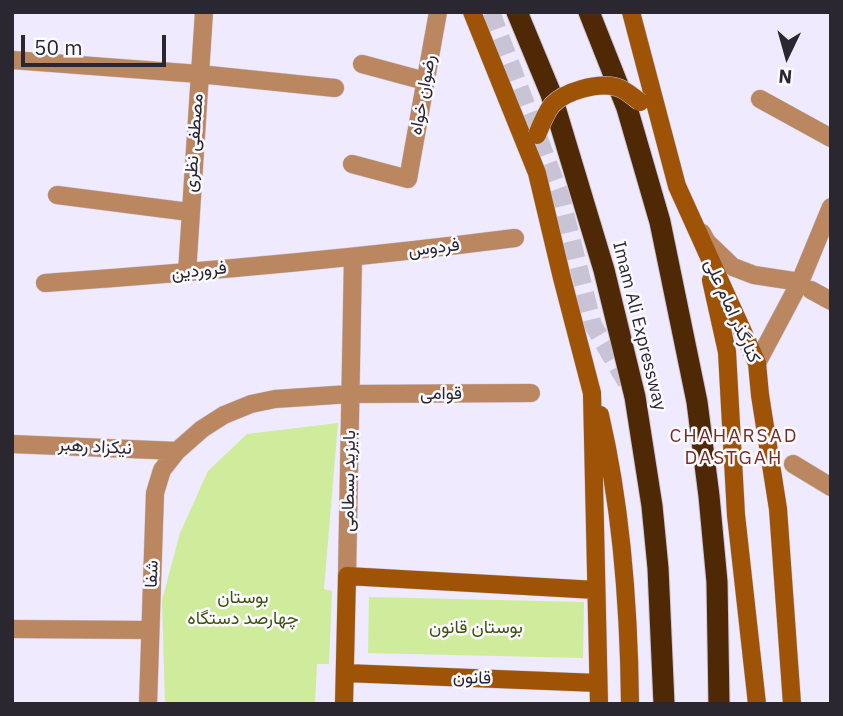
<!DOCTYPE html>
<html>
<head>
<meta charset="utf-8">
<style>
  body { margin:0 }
  #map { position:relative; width:843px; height:716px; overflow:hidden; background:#efeafe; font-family:"IBM Plex Sans",sans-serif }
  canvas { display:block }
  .frame { position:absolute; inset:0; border:14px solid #2a2731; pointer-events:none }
  .north { position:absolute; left:752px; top:21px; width:70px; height:70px; -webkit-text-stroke:5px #fbfaff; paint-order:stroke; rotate:185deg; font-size:19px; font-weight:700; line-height:28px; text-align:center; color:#2a2731 }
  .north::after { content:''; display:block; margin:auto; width:24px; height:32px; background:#2a2731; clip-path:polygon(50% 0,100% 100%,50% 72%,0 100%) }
  .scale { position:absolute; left:21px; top:35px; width:145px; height:32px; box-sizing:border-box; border:4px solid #2a2731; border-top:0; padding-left:9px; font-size:21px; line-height:24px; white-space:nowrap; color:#2a2731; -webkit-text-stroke:5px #fbfaff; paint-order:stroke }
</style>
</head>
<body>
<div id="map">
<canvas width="843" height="716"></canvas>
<div class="frame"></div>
<div class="north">N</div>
<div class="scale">50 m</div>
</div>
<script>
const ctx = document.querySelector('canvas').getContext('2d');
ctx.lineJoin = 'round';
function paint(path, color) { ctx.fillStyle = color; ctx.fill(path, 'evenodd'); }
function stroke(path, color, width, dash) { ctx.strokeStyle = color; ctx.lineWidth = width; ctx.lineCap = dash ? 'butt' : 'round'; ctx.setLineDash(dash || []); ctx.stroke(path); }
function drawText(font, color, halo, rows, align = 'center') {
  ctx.font = font + ' "IBM Plex Sans",Vazirmatn,sans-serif'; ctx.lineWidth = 5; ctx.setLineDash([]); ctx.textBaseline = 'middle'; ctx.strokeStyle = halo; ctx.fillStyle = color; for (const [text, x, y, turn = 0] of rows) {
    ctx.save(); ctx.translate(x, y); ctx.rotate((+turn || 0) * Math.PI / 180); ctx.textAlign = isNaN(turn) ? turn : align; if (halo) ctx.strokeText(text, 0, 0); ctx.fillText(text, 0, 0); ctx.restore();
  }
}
const green = new Path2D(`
  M 338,423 L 324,589 L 332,591 L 329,664 L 317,664 L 315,704 L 165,704 L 162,600 L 180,533 L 208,471 L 247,434 Z
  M 369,597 L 584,602 L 583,658 L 368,653 Z`);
const primaryTunnel = new Path2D(`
  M 491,12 L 561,197 L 593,325 L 628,385`);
const street = new Path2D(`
  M 12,60 L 199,74 L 335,88
  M 362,64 L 425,81
  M 760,99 L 831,138
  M 352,164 L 408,179 L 438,12
  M 57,195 L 189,212
  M 702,233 L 707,242 L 733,267 L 754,275 L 800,282
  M 187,273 L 204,12
  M 45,283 C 202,272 358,258 515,238
  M 811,290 L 831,301
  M 757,363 L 800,282 L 831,207
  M 12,444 L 177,451
  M 793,464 L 831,487
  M 347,576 L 353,257
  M 12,629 L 149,630
  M 148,704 L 155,493 L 162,470 L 177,451 L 202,429 L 224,415 L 251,404 L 275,399 L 350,394 L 531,393`);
const secondary = new Path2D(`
  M 472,12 L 537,173 L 562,278 L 592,393 L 599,704
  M 631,12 L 677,186 L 757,363 L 760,395 L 778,509 L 792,704
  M 711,280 L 727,352 L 736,515 L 757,704
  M 600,415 C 622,509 629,607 630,704
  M 345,673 L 598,683
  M 344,704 L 347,576 L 596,590`);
const highway = new Path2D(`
  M 517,12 L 551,94 L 604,270 L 635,397 L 652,506 L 658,568 L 664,704
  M 589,12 L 627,108 L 660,222 L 697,402 L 709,496 L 717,582 L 719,704`);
const secondaryBridge = new Path2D(`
  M 537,135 C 541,125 545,114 552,105 C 565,91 598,82 616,87 C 625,89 632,96 640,102`);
const streetNames = [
  ["رضوان خواه",423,95,-80],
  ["مصطفی نظری",194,143,-86],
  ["فردوس",434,248,-7],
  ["فروردین",199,271,-6],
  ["کنارگذر امام علی",732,311,66],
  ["Imam Ali Expressway",639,326,76],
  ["قوامی",441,394],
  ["نیکزاد رهبر",95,447,3],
  ["بایزید بسطامی",349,481,-89],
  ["شفا",152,574,-88],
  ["قانون",472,678,2]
];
const parkNames = [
  ["بوستان",243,598],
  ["چهارصد دستگاه",243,619],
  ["بوستان قانون",476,628]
];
const neighbourhoodNames = [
  ["CHAHARSAD",734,437],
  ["DASTGAH",734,459]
];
paint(green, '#ceec9b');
stroke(primaryTunnel, '#c8c3d5', 18, [18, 9]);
stroke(street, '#ccc7d9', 19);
stroke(secondary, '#ccc7d9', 19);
stroke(highway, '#ccc7d9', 23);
stroke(street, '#bb8761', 18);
stroke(secondary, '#9e5306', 18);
stroke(highway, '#4f2805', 21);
stroke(secondaryBridge, '#ccc7d9', 19, []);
stroke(secondaryBridge, '#9e5306', 18);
drawText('18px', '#2a2731', '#fbfaff', streetNames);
drawText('18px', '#3e5210', '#fbfaff', parkNames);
ctx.letterSpacing = '2px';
drawText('19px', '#732e25', '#fbfaff', neighbourhoodNames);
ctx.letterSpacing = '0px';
</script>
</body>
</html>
